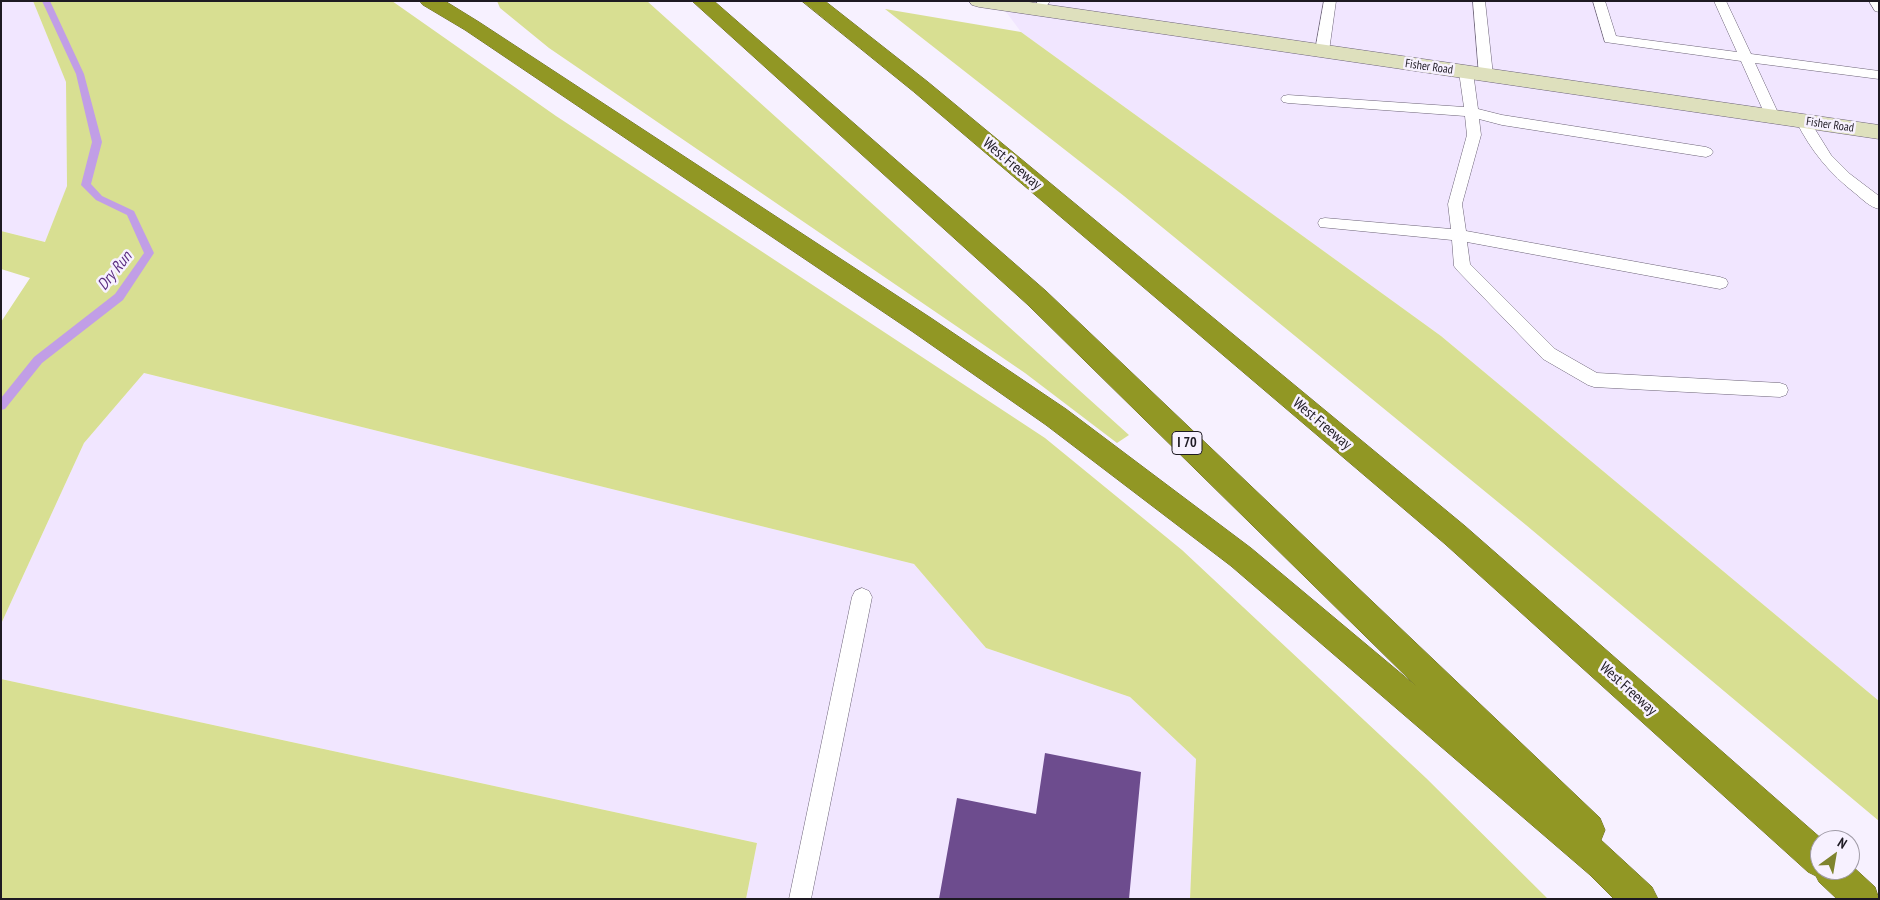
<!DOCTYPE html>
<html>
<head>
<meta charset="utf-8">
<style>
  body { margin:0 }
  #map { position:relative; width:1880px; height:900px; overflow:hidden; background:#f7f1ff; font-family:"PT Sans Narrow",sans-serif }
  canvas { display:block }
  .frame { position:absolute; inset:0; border:2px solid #1e1a23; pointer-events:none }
  .north { position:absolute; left:1810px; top:830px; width:50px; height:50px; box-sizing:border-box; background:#f7f1ff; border:1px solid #a09ba7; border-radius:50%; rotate:32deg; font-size:14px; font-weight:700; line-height:20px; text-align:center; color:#1e1a23 }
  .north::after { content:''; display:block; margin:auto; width:18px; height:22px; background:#7f842e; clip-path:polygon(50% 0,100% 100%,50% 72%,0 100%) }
</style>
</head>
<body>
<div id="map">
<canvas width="1880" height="900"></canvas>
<div class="frame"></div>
<div class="north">N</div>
</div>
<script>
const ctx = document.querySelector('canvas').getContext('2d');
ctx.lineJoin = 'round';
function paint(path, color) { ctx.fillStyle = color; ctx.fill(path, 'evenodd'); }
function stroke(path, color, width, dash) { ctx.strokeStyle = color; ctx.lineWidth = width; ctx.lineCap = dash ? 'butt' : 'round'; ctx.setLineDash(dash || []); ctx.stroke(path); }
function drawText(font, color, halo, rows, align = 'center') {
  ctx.font = font + ' "PT Sans Narrow",sans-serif'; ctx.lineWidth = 5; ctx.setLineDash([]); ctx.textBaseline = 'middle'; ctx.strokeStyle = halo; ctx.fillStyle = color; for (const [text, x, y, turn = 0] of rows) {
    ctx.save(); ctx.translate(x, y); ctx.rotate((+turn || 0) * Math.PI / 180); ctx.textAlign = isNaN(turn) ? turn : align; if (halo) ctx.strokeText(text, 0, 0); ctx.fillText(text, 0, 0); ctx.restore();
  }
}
const built = new Path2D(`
  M 1,1 L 33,1 L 66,81 L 67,187 L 45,242 L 1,231 Z
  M 998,1 L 1879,1 L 1879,701 L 1441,336 L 1021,32 Z
  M 144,373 L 914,564 L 986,648 L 1130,697 L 1196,759 L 1190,899 L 746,899 L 757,843 L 1,679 L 1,624 L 84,443 Z`);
const green = new Path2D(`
  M 33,1 L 392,1 L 556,116 L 1045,438 L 1182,550 L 1426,778 L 1548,899 L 1190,899 L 1196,759 L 1130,697 L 986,648 L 914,564 L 144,373 L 84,443 L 1,624 L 1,322 L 30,278 L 1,269 L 1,231 L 45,242 L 67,186 L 66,82 Z
  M 497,1 L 647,1 L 1129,435 L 1117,443 L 1025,373 L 549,48 L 500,8 Z
  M 885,9 L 1021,32 L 1441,336 L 1879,701 L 1879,821 L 1526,525 L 1124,196 Z
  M 1,679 L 757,843 L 746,899 L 1,899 Z`);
const stream = new Path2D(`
  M 42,1 L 50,1 L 84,74 L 102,142 L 91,184 L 102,196 L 134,211 L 154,253 L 123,300 L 42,363 L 5,409 L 1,410 L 1,398 L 34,357 L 115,294 L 144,253 L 127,215 L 96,200 L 81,185 L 92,142 L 76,74 Z`);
const building = new Path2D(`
  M 1045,753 L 1141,772 L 1129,899 L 939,899 L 957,798 L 1036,814 Z`);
const lane = new Path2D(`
  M 1038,1 L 1050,1 L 1042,13 L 1038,14 L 1032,10 Z
  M 1324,1 L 1336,1 L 1329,51 L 1322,55 L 1315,51 Z
  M 1473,1 L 1485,1 L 1493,75 L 1486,79 L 1479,75 Z
  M 1593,1 L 1605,1 L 1616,36 L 1737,52 L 1714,1 L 1726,1 L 1751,54 L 1879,71 L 1879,79 L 1755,63 L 1780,117 L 1778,120 L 1768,120 L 1766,117 L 1741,61 L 1605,42 Z
  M 1869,1 L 1879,1 L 1879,12 L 1875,11 Z
  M 1466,68 L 1473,72 L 1478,109 L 1502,115 L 1706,147 L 1711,149 L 1713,152 L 1711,155 L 1706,157 L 1502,125 L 1479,119 L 1481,135 L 1462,204 L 1466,231 L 1720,277 L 1726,279 L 1728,283 L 1726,287 L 1720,289 L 1467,242 L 1470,264 L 1555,349 L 1597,373 L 1780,383 L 1786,385 L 1788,390 L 1786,395 L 1780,397 L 1594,387 L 1588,385 L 1543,359 L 1457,270 L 1454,266 L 1452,240 L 1320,227 L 1318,223 L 1320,219 L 1325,218 L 1451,229 L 1448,204 L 1467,135 L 1465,116 L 1288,103 L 1283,102 L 1281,99 L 1283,96 L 1288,95 L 1464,107 L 1459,72 Z
  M 1803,116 L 1808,118 L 1831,155 L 1850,174 L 1879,196 L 1879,209 C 1870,207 1863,200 1856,194 C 1830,174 1811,151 1796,121 L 1798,118 Z
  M 862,588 L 869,591 L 872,597 L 811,899 L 789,899 L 852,597 L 855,591 Z`);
const secondary = new Path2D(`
  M 969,1 L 1022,1 L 1879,125 L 1879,139 L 979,7 L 972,5 Z`);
const highway = new Path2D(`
  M 420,1 L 445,1 L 479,22 L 931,318 L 1066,409 L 1251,548 L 1416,686 L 1028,305 L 692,1 L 714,1 L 1046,291 L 1600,818 L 1605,830 L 1601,840 L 1652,887 L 1658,899 L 1614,899 L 1590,875 L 1231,566 L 1046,425 L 913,332 L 465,30 L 423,5 Z
  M 802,1 L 825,1 L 928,82 L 1465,526 L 1823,840 L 1820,840 L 1820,870 L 1850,870 L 1850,864 L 1875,887 L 1879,899 L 1837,899 L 1819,882 L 1816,876 L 1808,872 L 1445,544 L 914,92 Z`);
const farStreetnames = [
  ["Fisher Road",1429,67,8],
  ["Fisher Road",1830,125,8]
];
const shields = [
  [1187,443,30]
];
const shieldNames = [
  ["I 70",1187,443]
];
const streetNames = [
  ["West Freeway",1012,164,40],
  ["West Freeway",1322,424,40],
  ["West Freeway",1628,689,42]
];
const waterNames = [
  ["Dry Run",115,271,-51]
];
paint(built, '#f1e6ff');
paint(green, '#d8df92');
paint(stream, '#c19ee6');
paint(building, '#6d4c8e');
stroke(lane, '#6d6478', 1);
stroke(secondary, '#6d6478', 1);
stroke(highway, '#696b24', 1);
paint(lane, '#fff');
paint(secondary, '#dee0bd');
paint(highway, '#919724');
drawText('12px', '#1e1a23', '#f7f1ff', farStreetnames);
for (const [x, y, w] of shields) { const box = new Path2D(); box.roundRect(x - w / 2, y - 11.5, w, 23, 4); ctx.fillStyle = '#f7f1ff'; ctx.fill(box); stroke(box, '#1e1a23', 1); }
drawText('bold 14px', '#1e1a23', null, shieldNames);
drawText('15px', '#1e1a23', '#f7f1ff', streetNames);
drawText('italic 16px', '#5d3083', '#f7f1ff', waterNames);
</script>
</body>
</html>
